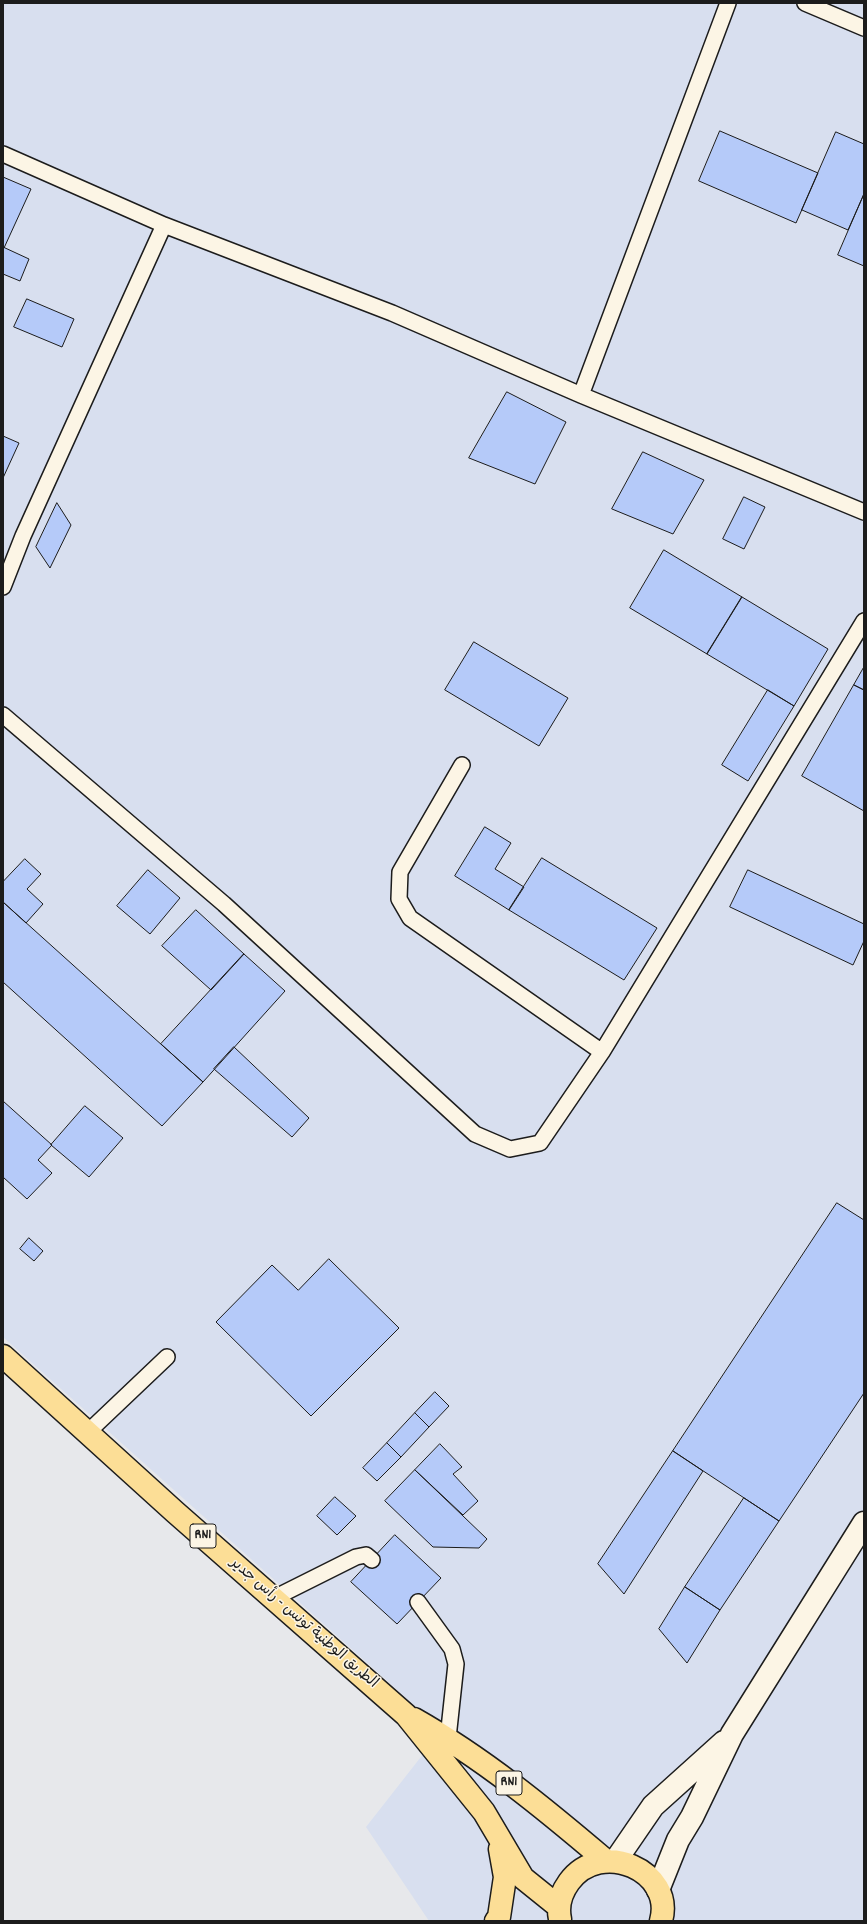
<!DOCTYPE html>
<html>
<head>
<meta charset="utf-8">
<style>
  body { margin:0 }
  #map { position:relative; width:867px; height:1924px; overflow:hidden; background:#e7e8eb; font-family:Dekko,sans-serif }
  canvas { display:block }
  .frame { position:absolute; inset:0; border:4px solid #1c1c1c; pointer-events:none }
</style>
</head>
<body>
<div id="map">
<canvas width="867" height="1924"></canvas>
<div class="frame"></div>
</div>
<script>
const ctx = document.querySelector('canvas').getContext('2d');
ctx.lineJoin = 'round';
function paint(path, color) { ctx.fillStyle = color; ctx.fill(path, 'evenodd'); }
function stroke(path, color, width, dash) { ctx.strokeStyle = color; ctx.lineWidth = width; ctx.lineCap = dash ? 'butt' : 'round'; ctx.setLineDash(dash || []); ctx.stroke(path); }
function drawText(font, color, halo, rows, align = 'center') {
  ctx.font = font + ' Dekko,"Playpen Sans Arabic",sans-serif'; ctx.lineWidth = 3; ctx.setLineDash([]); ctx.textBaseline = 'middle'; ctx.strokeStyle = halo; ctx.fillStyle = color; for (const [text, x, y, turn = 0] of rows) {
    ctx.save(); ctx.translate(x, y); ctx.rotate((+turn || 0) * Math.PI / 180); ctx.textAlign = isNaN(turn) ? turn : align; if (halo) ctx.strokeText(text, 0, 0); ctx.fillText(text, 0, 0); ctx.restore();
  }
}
const built = new Path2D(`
  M 3,3 L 864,3 L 864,1921 L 429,1921 L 366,1827 L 442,1730 L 3,1337 Z`);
const building = new Path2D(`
  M 720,131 L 818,173 L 796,223 L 699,181 Z
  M 836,132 L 864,144 L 864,194 L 848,230 L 802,210 Z
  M 3,177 L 31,189 L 4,248 L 3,247 Z
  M 864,194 L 864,266 L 838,255 Z
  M 3,247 L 29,259 L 20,281 L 3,274 Z
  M 27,299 L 74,319 L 62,347 L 14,327 Z
  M 507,392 L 566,422 L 535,484 L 469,458 Z
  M 3,436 L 19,443 L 3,478 Z
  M 643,452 L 704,480 L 673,534 L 612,509 Z
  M 744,497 L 765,507 L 744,549 L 723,539 Z
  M 57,503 L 71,525 L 50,568 L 36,547 Z
  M 664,550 L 742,597 L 707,654 L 630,608 Z
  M 742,597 L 828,649 L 794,706 L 707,654 Z
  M 474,642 L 568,698 L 539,746 L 445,690 Z
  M 864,667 L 864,690 L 854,685 Z
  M 854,685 L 864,690 L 864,811 L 802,776 Z
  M 768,690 L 794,706 L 748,781 L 722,765 Z
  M 485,827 L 511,843 L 495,869 L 524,887 L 509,910 L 455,876 Z
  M 542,858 L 657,928 L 624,980 L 509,910 Z
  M 25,859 L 41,874 L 27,889 L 43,904 L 26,923 L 3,902 L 3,882 Z
  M 148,870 L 180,898 L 150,934 L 117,906 Z
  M 748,870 L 864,924 L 864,941 L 853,965 L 730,907 Z
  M 3,902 L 203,1082 L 162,1126 L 3,982 Z
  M 196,910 L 244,954 L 211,990 L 162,946 Z
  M 244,954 L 285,991 L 203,1082 L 161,1044 Z
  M 234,1047 L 309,1118 L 292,1137 L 214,1069 Z
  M 3,1101 L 52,1145 L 38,1160 L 52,1173 L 27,1199 L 3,1177 Z
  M 85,1106 L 123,1138 L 89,1177 L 51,1145 Z
  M 837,1203 L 864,1220 L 864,1393 L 779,1521 L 673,1451 Z
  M 29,1238 L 43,1251 L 34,1261 L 20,1249 Z
  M 329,1259 L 399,1328 L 311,1416 L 216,1322 L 272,1265 L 298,1290 Z
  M 435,1392 L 449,1406 L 429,1427 L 415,1413 Z
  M 415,1413 L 429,1427 L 401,1457 L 387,1443 Z
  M 387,1443 L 401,1457 L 377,1481 L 363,1468 Z
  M 440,1444 L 462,1467 L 453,1474 L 478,1501 L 463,1515 L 415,1470 Z
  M 673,1451 L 703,1471 L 624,1594 L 598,1564 Z
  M 415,1470 L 487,1539 L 479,1548 L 433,1547 L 385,1501 Z
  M 335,1497 L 356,1516 L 337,1535 L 317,1516 Z
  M 744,1498 L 779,1521 L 720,1610 L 685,1587 Z
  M 395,1535 L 441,1578 L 397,1624 L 351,1582 Z
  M 685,1587 L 720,1610 L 687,1663 L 659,1629 Z`);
const service = new Path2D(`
  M 805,3 L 864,28
  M 3,154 L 164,225 L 392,313 L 581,395 L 864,512
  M 581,395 L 728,3
  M 3,587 L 23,536 L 164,225
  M 3,715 L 224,904 L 475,1134 L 510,1149 L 540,1143 L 602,1052 L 864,621
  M 462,765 L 400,872 L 399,899 L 410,918 L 602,1052
  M 87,1433 L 167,1357
  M 274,1598 L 356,1557 L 366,1555 L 372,1560
  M 418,1602 L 452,1649 L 456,1664 L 448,1738`);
const tertiary = new Path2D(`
  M 616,1860 L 653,1806 L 724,1742
  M 658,1890 L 678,1840 L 692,1817 L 732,1734 L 864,1523`);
const primary = new Path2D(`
  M 3,1356 L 175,1512 L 406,1715 L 484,1812 L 523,1878 L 559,1907
  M 414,1719 C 483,1758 545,1809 605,1860
  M 560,1919 C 557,1905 561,1893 569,1882 C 601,1838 675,1871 661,1921
  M 496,1921 L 499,1917 L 505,1877 L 500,1849`);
const shields = [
  [203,1536,26],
  [509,1783,26]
];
const shieldNames = [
  ["RN1",203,1536],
  ["RN1",509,1783]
];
const streetNames = [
  ["الطريق الوطنية تونس - رأس جدير",303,1624,41]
];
paint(built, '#d8dfef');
paint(building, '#b5caf9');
stroke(building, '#1c1c1c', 1);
stroke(service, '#1c1c1c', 18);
stroke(tertiary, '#1c1c1c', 25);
stroke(primary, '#1c1c1c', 25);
stroke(service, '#fcf5e5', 15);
stroke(tertiary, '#fcf5e5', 22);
stroke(primary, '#fcde96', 22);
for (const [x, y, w] of shields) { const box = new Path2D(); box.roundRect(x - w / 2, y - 12, w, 24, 3); ctx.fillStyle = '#fcf5e5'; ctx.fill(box); stroke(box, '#1c1c1c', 1); }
drawText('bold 14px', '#1c1c1c', null, shieldNames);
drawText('15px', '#1c1c1c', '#fcf5e5', streetNames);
</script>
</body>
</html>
